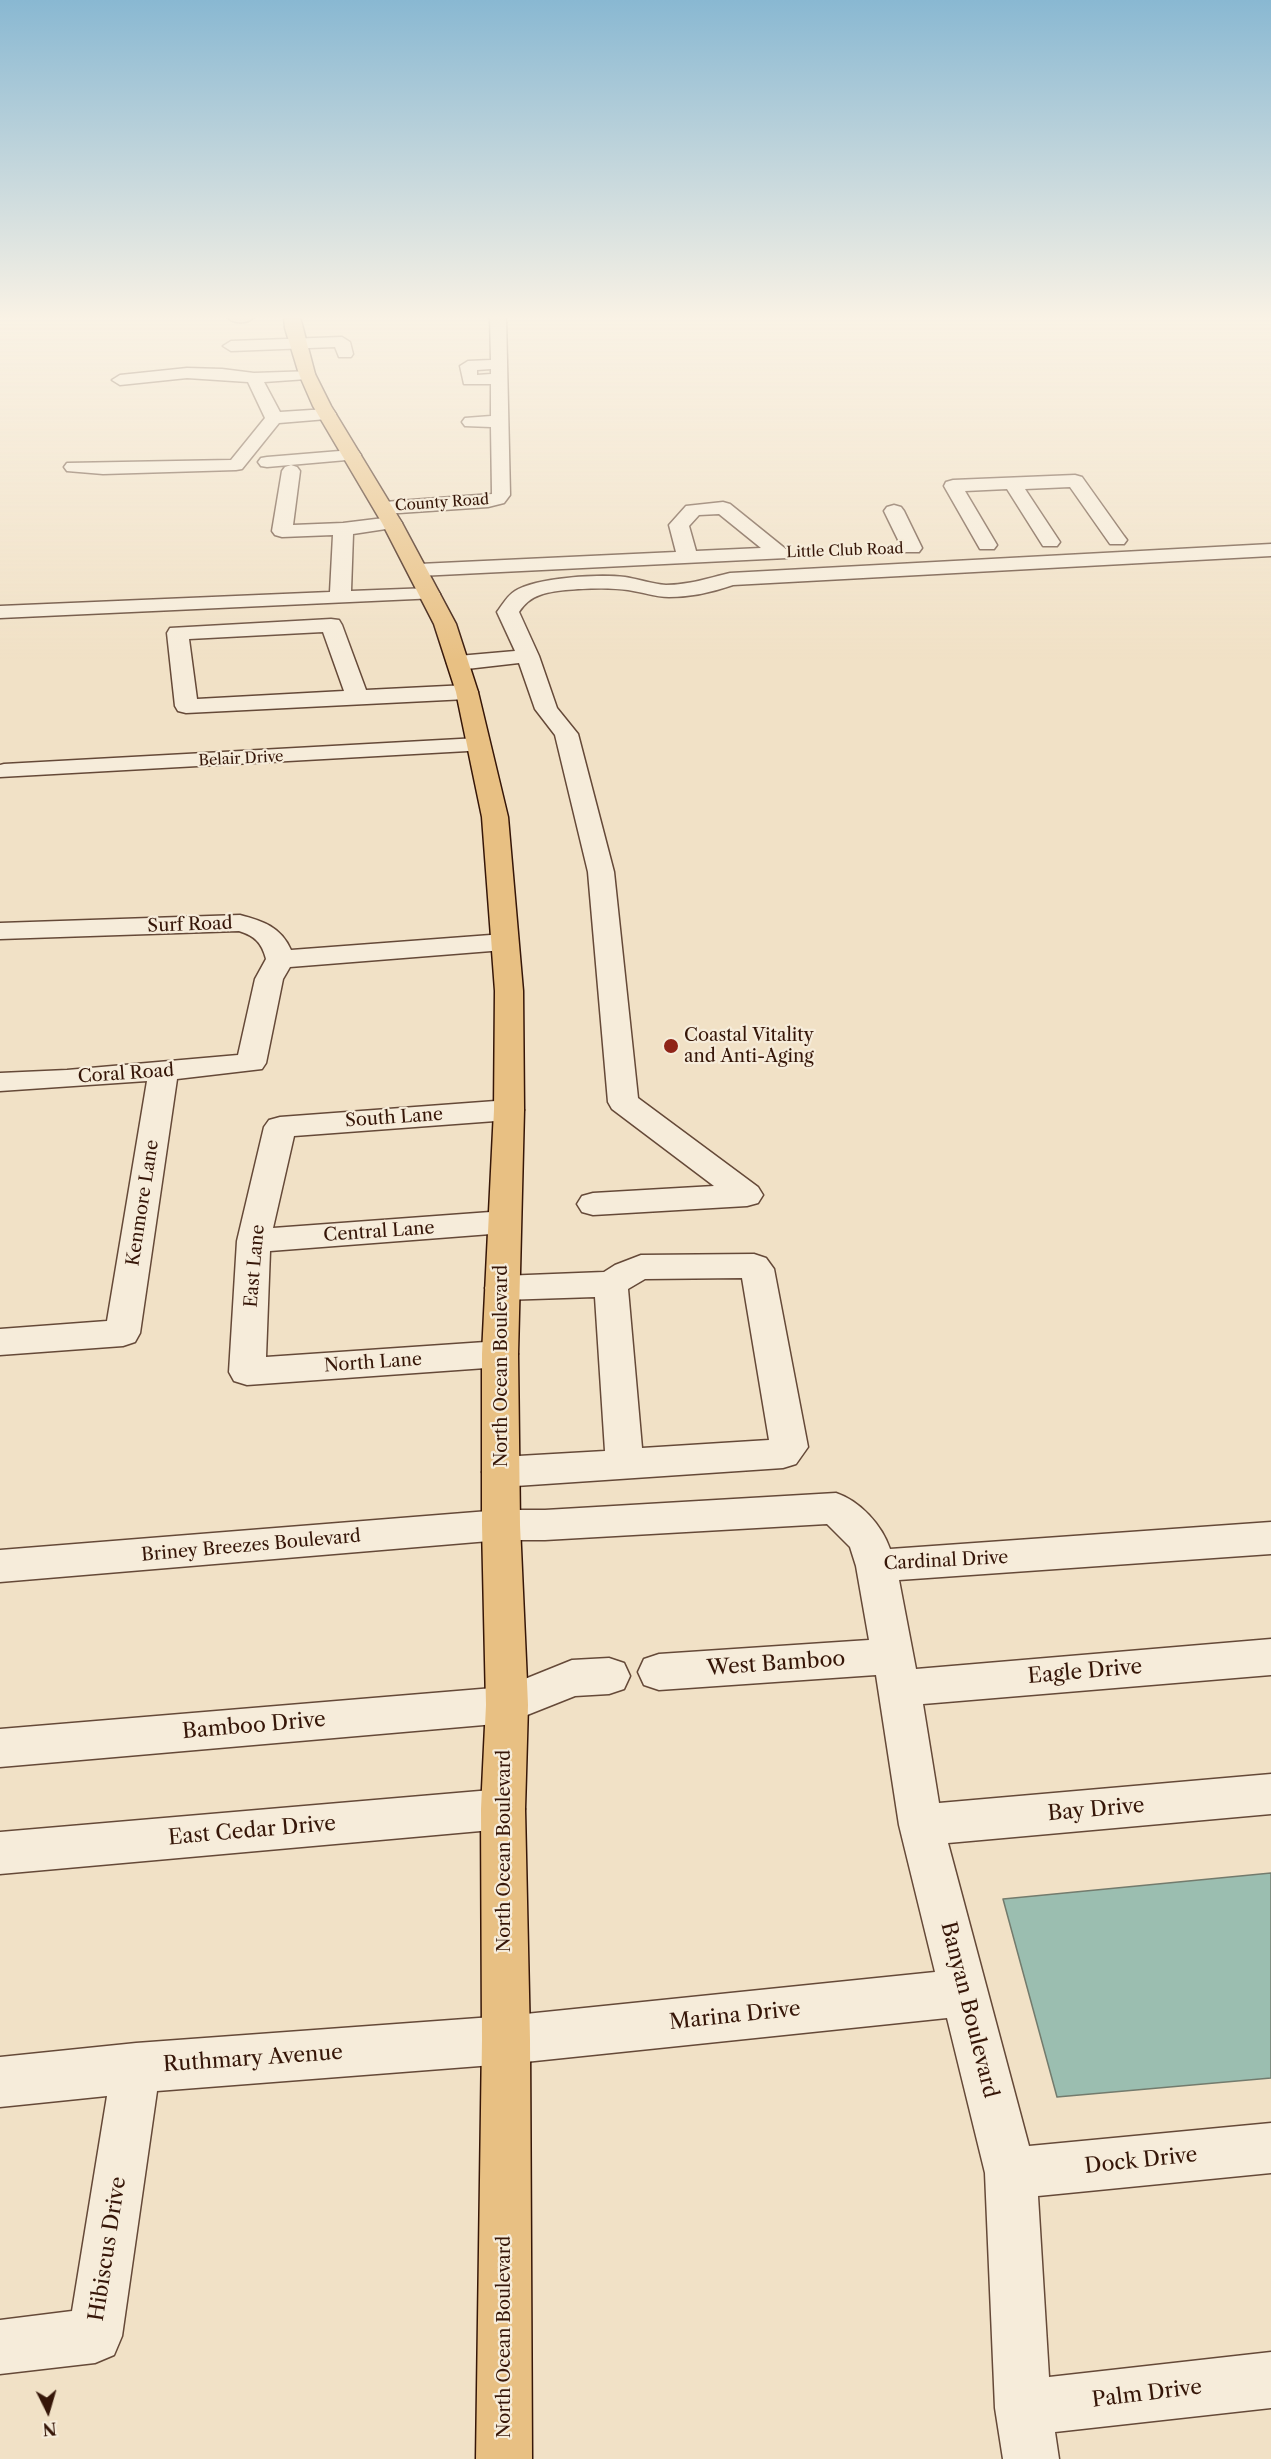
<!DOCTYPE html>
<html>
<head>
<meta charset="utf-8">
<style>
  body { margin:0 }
  #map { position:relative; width:1271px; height:2459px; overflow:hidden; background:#f1e1c6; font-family:"Libre Caslon Text",serif }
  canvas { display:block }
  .north { position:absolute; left:18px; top:2381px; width:60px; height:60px; -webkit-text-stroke:4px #f6ecda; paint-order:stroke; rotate:175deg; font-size:16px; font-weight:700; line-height:24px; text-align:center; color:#361608 }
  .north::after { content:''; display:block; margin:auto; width:21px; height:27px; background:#361608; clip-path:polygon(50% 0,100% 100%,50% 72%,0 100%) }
</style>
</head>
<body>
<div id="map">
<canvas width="1271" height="2459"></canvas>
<div class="north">N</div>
</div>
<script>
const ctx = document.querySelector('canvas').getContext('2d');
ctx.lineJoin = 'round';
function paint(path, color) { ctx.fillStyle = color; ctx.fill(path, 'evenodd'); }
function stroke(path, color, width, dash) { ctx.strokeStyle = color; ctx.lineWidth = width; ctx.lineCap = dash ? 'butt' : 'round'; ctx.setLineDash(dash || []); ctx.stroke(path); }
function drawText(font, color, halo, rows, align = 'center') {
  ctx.font = font + ' "Libre Caslon Text",serif'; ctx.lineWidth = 4.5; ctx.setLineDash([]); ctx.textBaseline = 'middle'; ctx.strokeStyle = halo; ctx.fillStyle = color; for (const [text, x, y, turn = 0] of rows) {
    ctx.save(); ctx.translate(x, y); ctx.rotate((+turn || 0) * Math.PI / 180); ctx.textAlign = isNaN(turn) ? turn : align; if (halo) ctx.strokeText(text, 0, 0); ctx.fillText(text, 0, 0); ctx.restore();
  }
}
const water = new Path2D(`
  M 1271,1873 L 1271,2078 L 1057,2097 L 1003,1899 Z`);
const minor = new Path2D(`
  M 227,317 L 254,317 C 248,324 233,324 227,317 Z
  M 490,317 L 506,317 L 510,495 L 504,503 L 488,507 L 384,514 L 377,512 L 374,508 L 377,504 L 384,502 L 492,494 L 491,427 L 465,426 L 462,422 L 465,418 L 491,416 L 491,384 L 464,384 L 460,366 L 468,361 L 491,360 ZM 491,369 L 491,374 L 477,375 L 477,370 Z
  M 342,337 L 350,342 L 353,354 L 351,357 L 339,357 L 335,347 L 231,351 L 223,346 L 231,341 Z
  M 187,368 L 222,369 L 254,373 L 313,371 L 315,374 L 313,377 L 307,379 L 264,382 L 280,412 L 327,409 L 333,410 L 336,414 L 333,418 L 327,419 L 279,423 L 242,469 L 236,470 L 103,474 L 67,471 L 64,467 L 67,463 L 231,460 L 265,418 L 248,382 L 187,378 L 120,385 L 112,380 L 120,375 Z
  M 352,450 L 358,451 L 361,455 L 358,459 L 267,467 L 261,466 L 258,462 L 261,458 L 267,457 Z
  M 291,465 L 297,467 L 300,471 L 293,525 L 343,523 L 392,517 L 399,519 L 402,523 L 399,527 L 353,534 L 351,591 L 430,588 L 437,590 L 440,594 L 437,598 L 0,618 L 0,606 L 330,592 L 333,535 L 282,537 L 275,535 L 272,531 L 282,471 L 285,467 Z
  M 1075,475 L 1082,477 L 1124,536 L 1127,540 L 1124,544 L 1110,544 L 1070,487 L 1025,489 L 1060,542 L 1057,546 L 1043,546 L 1007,489 L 965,491 L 997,545 L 994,549 L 980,549 L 944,486 L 946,482 L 953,480 Z
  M 723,502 L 730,504 L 787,550 L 790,554 L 787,558 L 419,576 L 412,574 L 409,570 L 412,566 L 419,564 L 676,552 L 669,525 L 686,506 ZM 719,514 L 761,548 L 696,551 L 689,526 L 699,515 Z
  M 894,505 L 901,507 L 904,511 L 922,548 L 919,552 L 905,552 L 902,548 L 884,511 L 887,507 Z
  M 1271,544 L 1271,556 L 733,585 C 713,592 691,597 669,597 C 655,597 642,592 628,590 C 609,587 557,588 540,595 C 531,598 524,604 519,612 L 539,656 L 557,708 L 578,734 L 614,872 L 638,1098 L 758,1187 L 763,1195 L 758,1203 L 747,1206 L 593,1215 L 582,1212 L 577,1204 L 582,1196 L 593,1193 L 714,1186 L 612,1109 L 608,1102 L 588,872 L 555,735 L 535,709 L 519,663 L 458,670 L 450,668 L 447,663 L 450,658 L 458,656 L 515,651 L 497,612 C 503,604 507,596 515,591 C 537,577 600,574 625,577 C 639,579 652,584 666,585 C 689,585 708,578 730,573 Z
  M 331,619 L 339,620 L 342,625 L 366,690 L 467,685 L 475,687 L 478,692 L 475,697 L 467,699 L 186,713 L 178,711 L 175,706 L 167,633 L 170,628 ZM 323,632 L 344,691 L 197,699 L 189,639 Z
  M 478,738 L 486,740 L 490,745 L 486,750 L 0,777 L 0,765 L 4,764 Z
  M 240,915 C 263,921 281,927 291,950 L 504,934 L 514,936 L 518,942 L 514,948 L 504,950 L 290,967 L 283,979 L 266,1063 L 262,1069 L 177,1079 L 140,1333 L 135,1342 L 123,1346 L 0,1355 L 0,1329 L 107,1321 L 147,1081 L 0,1091 L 0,1073 L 67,1070 L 238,1055 L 255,979 L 266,959 C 262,943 255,936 239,931 L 0,939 L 0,923 Z
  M 509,1100 L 520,1103 L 524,1110 L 520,1117 L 509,1120 L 294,1136 L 273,1228 L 504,1211 L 516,1214 L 520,1222 L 516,1230 L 504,1233 L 270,1251 L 266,1357 L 500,1341 L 513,1345 L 518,1354 L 513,1363 L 500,1367 L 247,1385 L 234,1381 L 229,1372 L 237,1241 L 264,1127 L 269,1120 L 280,1117 Z
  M 754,1254 L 766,1258 L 774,1269 L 808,1447 L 796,1464 L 783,1468 L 501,1487 L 488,1482 L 482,1472 L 488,1462 L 501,1457 L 605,1451 L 595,1297 L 502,1300 L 490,1297 L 485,1288 L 490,1279 L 502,1276 L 604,1272 L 615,1265 L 641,1255 ZM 742,1278 L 769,1440 L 642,1448 L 628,1289 L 645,1279 Z
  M 836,1493 C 860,1501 882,1525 890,1549 L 1271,1522 L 1271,1554 L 899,1580 L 916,1669 L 1271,1639 L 1271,1675 L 923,1704 L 939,1803 L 1271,1774 L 1271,1814 L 948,1843 L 1029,2146 L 1271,2123 L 1271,2173 L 1038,2196 L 1049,2377 L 1271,2352 L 1271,2408 L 1055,2432 L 1059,2459 L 1003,2459 L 995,2408 L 985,2173 L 947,2018 L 506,2064 L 157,2091 L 122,2336 L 114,2355 L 95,2363 L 0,2374 L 0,2320 L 72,2311 L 107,2096 L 0,2107 L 0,2057 L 136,2043 L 506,2016 L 935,1972 L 899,1825 L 876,1675 L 659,1690 L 644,1685 L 638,1672 L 644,1659 L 659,1654 L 869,1640 L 856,1566 L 850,1547 L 827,1524 L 545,1540 L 501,1540 L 0,1582 L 0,1550 L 501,1510 L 545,1510 Z
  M 609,1658 L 624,1663 L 630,1676 L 624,1689 L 609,1694 L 575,1696 L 507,1723 L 0,1767 L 0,1729 L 505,1687 L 572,1660 Z
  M 503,1789 L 519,1795 L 525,1809 L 519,1823 L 503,1829 L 0,1874 L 0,1832 Z`);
const major = new Path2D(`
  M 284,317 L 300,317 L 315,374 L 331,406 L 402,523 L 456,624 L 478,692 L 508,817 L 523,991 L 524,1110 L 518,1354 L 520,1525 L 528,1705 L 525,1809 L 530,2040 L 532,2459 L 476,2459 L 482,2040 L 481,1809 L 486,1705 L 482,1525 L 482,1354 L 494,1110 L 495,991 L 482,817 L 456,692 L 434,624 L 382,523 L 313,406 L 299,374 L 285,328 Z`);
const markers = [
  [671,1046,8,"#8f2418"]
];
const farStreetnames = [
  ["County Road",442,503,-4],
  ["Little Club Road",845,551,-2],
  ["Belair Drive",241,759,-3]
];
const streetNames = [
  ["Surf Road",190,925,-2],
  ["Coral Road",126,1074,-4],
  ["South Lane",394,1118,-4],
  ["Kenmore Lane",143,1203,-81],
  ["Central Lane",379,1232,-4],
  ["East Lane",255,1266,-85],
  ["North Lane",373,1363,-4],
  ["North Ocean Boulevard",502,1366,-90],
  ["Briney Breezes Boulevard",251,1546,-5],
  ["Cardinal Drive",946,1561,-3],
  ["North Ocean Boulevard",505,1851,-90],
  ["North Ocean Boulevard",505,2337,-90]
];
const poiNames = [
  ["Coastal Vitality",684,1036],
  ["and Anti-Aging",684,1057]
];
const nearStreetnames = [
  ["West Bamboo",776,1664,-4],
  ["Eagle Drive",1085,1672,-5],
  ["Bamboo Drive",254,1726,-5],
  ["Bay Drive",1096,1810,-5],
  ["East Cedar Drive",252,1831,-5],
  ["Banyan Boulevard",969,2010,76],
  ["Marina Drive",735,2016,-6],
  ["Ruthmary Avenue",253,2059,-4],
  ["Dock Drive",1141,2161,-6],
  ["Hibiscus Drive",108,2249,-81],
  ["Palm Drive",1147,2394,-7]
];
paint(water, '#9bbeb0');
stroke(water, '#737b6d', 1.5);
stroke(minor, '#654938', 3);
stroke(major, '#361608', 3);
paint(minor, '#f6ecda');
paint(major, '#e8c083');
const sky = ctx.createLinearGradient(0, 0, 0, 661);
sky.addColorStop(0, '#89b8d2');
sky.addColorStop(0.48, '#f9f2e5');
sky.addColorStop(1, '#f9f2e500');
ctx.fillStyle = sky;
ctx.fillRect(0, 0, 1271, 661);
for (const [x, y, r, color] of markers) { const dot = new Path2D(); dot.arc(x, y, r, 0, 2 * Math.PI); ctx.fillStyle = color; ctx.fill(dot); stroke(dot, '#f6ecda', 2); }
drawText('15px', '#361608', '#f6ecda', farStreetnames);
drawText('18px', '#361608', '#f6ecda', streetNames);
drawText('18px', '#361608', '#f6ecda', poiNames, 'left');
drawText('21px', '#361608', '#f6ecda', nearStreetnames);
</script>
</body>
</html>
